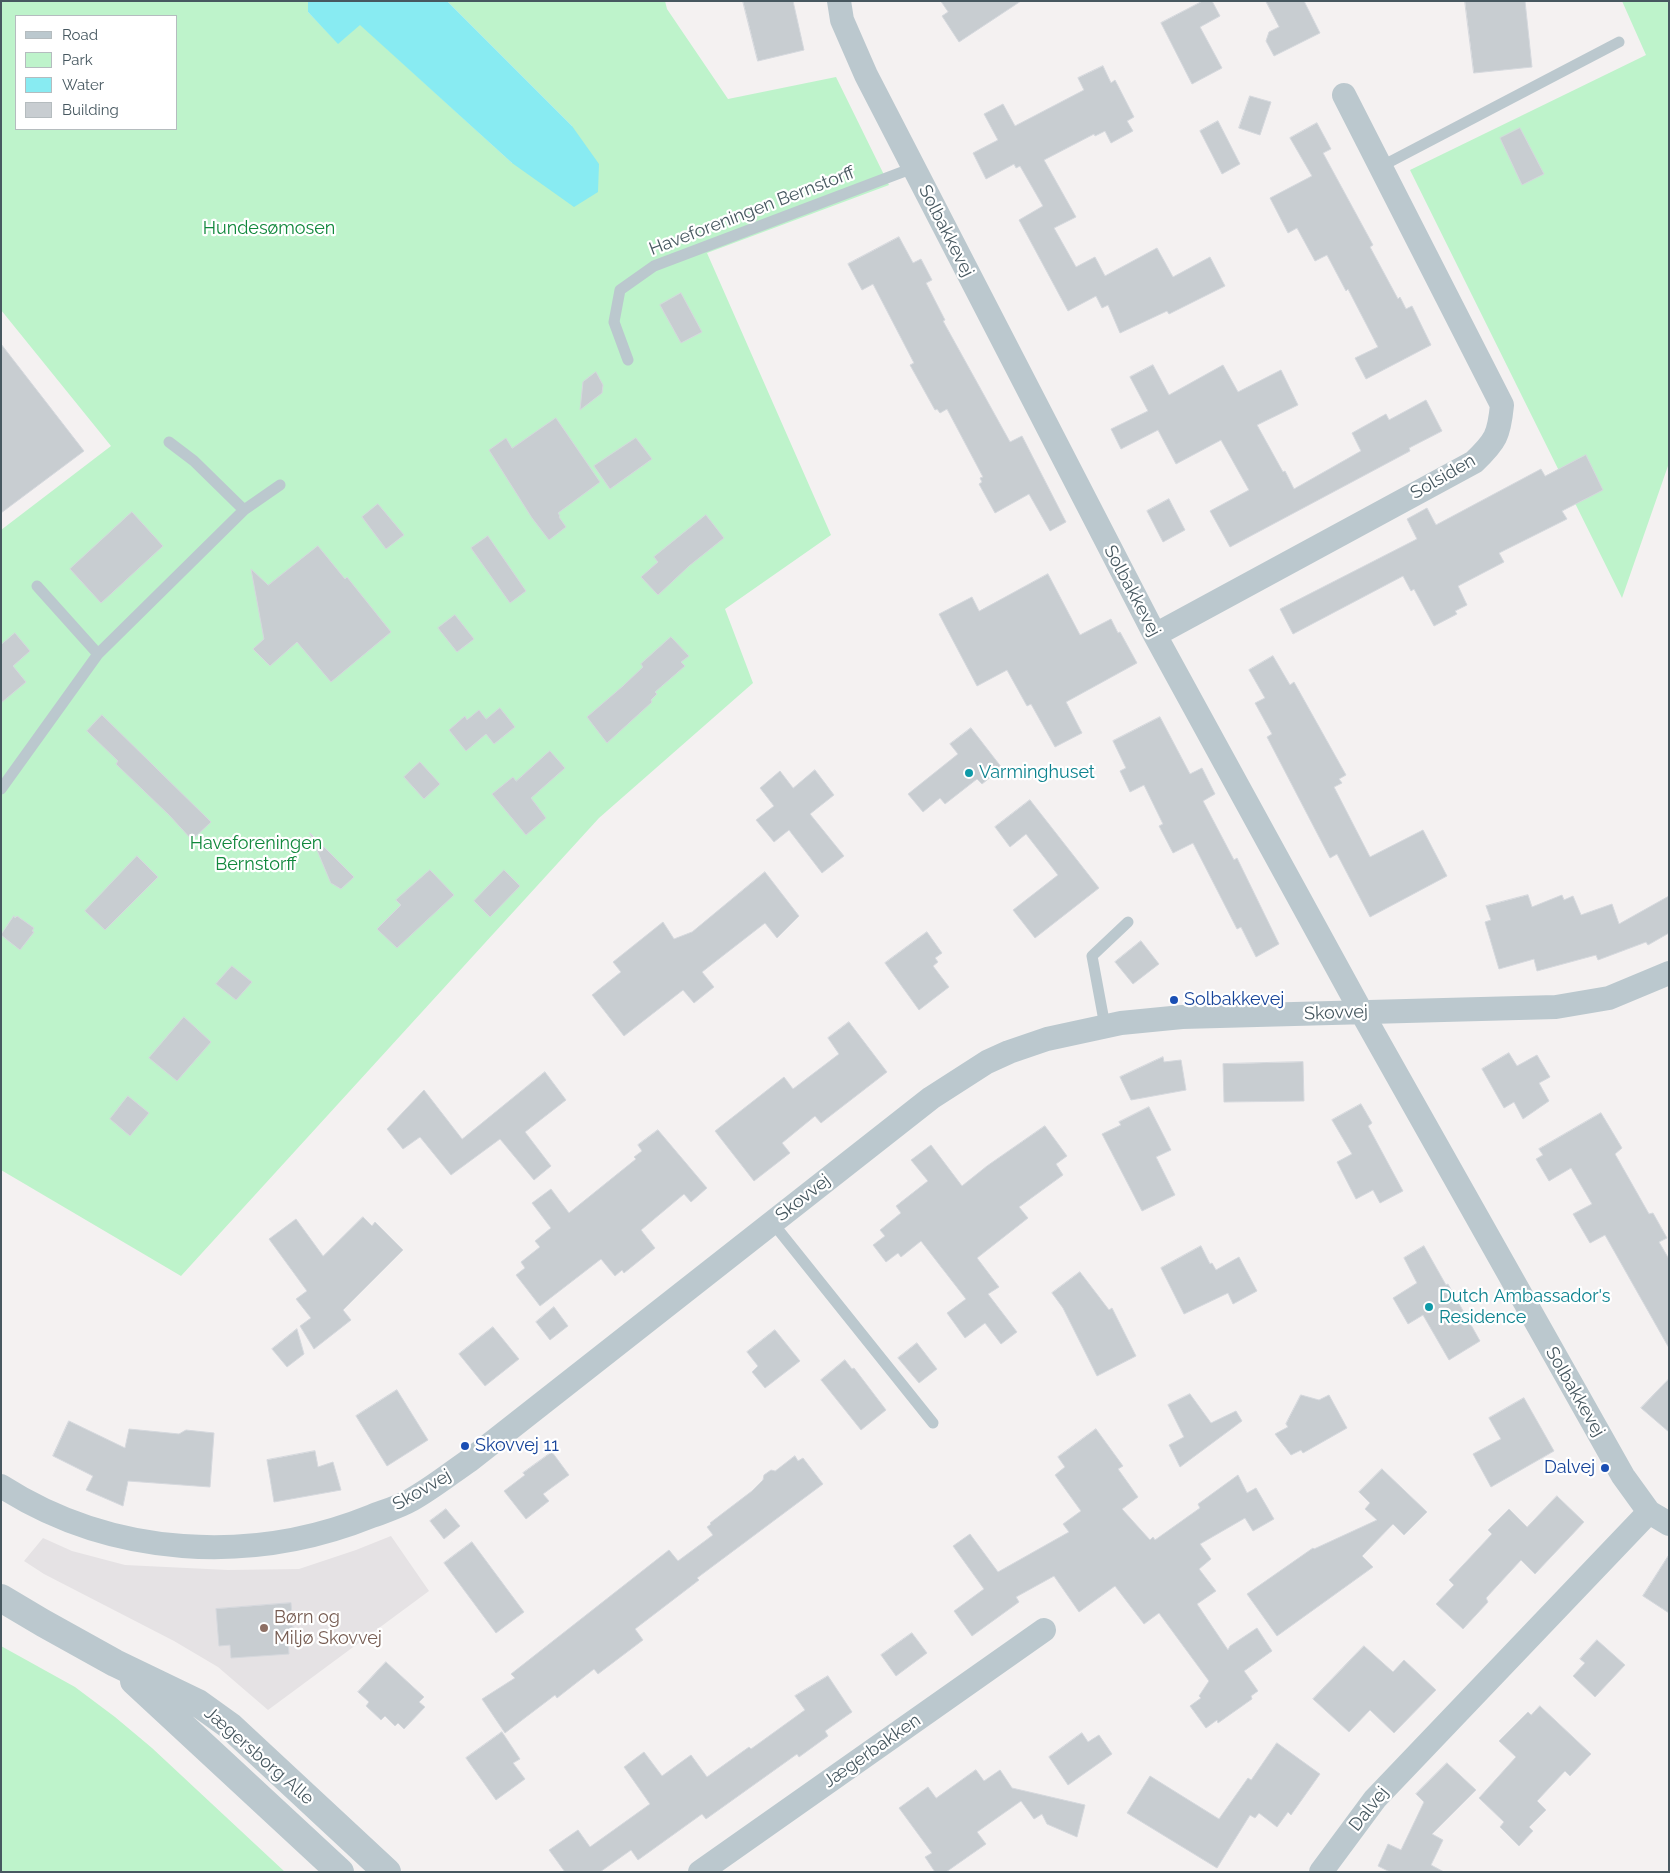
<!DOCTYPE html>
<html>
<head>
<meta charset="utf-8">
<style>
  body { margin:0 }
  #map { position:relative; width:1670px; height:1873px; overflow:hidden; background:#f4f1f1; font-family:Raleway,sans-serif }
  canvas { display:block }
  .frame { position:absolute; inset:0; border:2px solid #475860; pointer-events:none }
  .legend { position:absolute; left:15px; top:15px; width:162px; height:115px; box-sizing:border-box; background:#fff; border:1px solid #b5bcbf; margin:0; padding:6px 9px; list-style:none; font-size:15px; color:#475860 }
  .legend li { display:flex; align-items:center; gap:10px; height:25px }
  .legend b { width:25px; border:1px solid #b5bcbf }
</style>
</head>
<body>
<div id="map">
<canvas width="1670" height="1873"></canvas>
<div class="frame"></div>
<ul class="legend">
<li><b style="height:6px;background:#bbc8ce"></b>Road</li>
<li><b style="height:14px;background:#bef3cb"></b>Park</li>
<li><b style="height:14px;background:#88ebf2"></b>Water</li>
<li><b style="height:14px;background:#c8cdd1"></b>Building</li>
</ul>
</div>
<script>
const ctx = document.querySelector('canvas').getContext('2d');
ctx.lineJoin = 'round';
function paint(path, color) { ctx.fillStyle = color; ctx.fill(path, 'evenodd'); }
function stroke(path, color, width, dash) { ctx.strokeStyle = color; ctx.lineWidth = width; ctx.lineCap = dash ? 'butt' : 'round'; ctx.setLineDash(dash || []); ctx.stroke(path); }
function drawText(font, color, halo, rows, align = 'center') {
  ctx.font = font + ' Raleway,sans-serif'; ctx.lineWidth = 4.5; ctx.setLineDash([]); ctx.textBaseline = 'middle'; ctx.strokeStyle = halo; ctx.fillStyle = color; for (const [text, x, y, turn = 0] of rows) {
    ctx.save(); ctx.translate(x, y); ctx.rotate((+turn || 0) * Math.PI / 180); ctx.textAlign = isNaN(turn) ? turn : align; if (halo) ctx.strokeText(text, 0, 0); ctx.fillText(text, 0, 0); ctx.restore();
  }
}
const education = new Path2D(`
  M 391,1536 L 429,1591 L 268,1710 L 218,1667 L 174,1641 L 44,1574 L 24,1561 L 43,1538 L 72,1551 L 125,1565 L 228,1570 L 299,1569 L 356,1550 Z`);
const green = new Path2D(`
  M 1,1 L 308,1 L 308,12 L 338,43 L 360,24 L 512,163 L 572,126 L 447,1 L 665,1 L 667,9 L 728,99 L 836,77 L 889,185 L 707,253 L 831,535 L 725,609 L 753,683 L 599,818 L 181,1276 L 1,1170 L 1,530 L 111,446 L 1,310 ZM 16,16 L 176,16 L 176,129 L 16,129 Z
  M 1622,1 L 1669,1 L 1669,463 L 1622,598 L 1410,170 L 1646,55 Z
  M 1,1646 L 75,1687 L 115,1717 L 152,1748 L 285,1872 L 1,1872 Z`);
const water = new Path2D(`
  M 308,1 L 447,1 L 572,126 L 599,164 L 598,192 L 574,207 L 512,163 L 360,25 L 338,44 L 308,12 Z`);
const building = new Path2D(`
  M 743,1 L 793,1 L 804,50 L 758,61 Z
  M 941,1 L 1021,1 L 959,42 L 942,16 L 948,12 Z
  M 1203,1 L 1212,1 L 1220,16 L 1200,27 L 1222,68 L 1192,84 L 1161,23 Z
  M 1266,1 L 1304,1 L 1320,33 L 1274,56 L 1266,41 L 1269,32 L 1279,27 Z
  M 1465,1 L 1525,1 L 1532,67 L 1474,73 Z
  M 1103,66 L 1111,83 L 1115,80 L 1134,117 L 1127,121 L 1133,131 L 1111,143 L 1105,131 L 1095,136 L 1094,134 L 1044,160 L 1076,217 L 1054,228 L 1076,267 L 1095,257 L 1105,276 L 1157,248 L 1173,277 L 1210,257 L 1225,286 L 1169,314 L 1167,311 L 1120,333 L 1108,305 L 1102,308 L 1096,296 L 1068,311 L 1019,220 L 1043,206 L 1020,166 L 1016,168 L 1014,164 L 986,179 L 973,153 L 998,140 L 984,114 L 1003,104 L 1015,126 L 1084,90 L 1078,78 Z
  M 1250,96 L 1271,102 L 1260,135 L 1239,128 Z
  M 1218,121 L 1240,164 L 1222,174 L 1200,131 Z
  M 1317,123 L 1331,149 L 1323,153 L 1373,245 L 1370,247 L 1398,299 L 1400,297 L 1406,309 L 1412,306 L 1431,345 L 1366,379 L 1355,358 L 1378,347 L 1348,289 L 1346,291 L 1327,255 L 1315,261 L 1297,228 L 1288,233 L 1270,198 L 1312,176 L 1290,138 Z
  M 1520,128 L 1544,174 L 1522,185 L 1500,138 Z
  M 899,237 L 913,263 L 921,259 L 932,280 L 926,283 L 945,320 L 943,321 L 1010,442 L 1022,436 L 1066,522 L 1050,531 L 1029,494 L 995,513 L 979,484 L 982,482 L 980,478 L 983,477 L 947,409 L 940,413 L 937,409 L 935,410 L 910,365 L 914,363 L 873,284 L 862,290 L 848,264 Z
  M 681,293 L 702,332 L 681,343 L 660,305 Z
  M 1,344 L 84,451 L 1,513 Z
  M 1153,365 L 1169,395 L 1223,365 L 1238,392 L 1281,370 L 1298,405 L 1257,425 L 1283,472 L 1285,471 L 1294,489 L 1361,451 L 1352,433 L 1386,414 L 1389,420 L 1426,400 L 1442,431 L 1409,448 L 1410,451 L 1230,547 L 1210,511 L 1249,490 L 1221,440 L 1176,464 L 1158,430 L 1121,449 L 1111,429 L 1148,411 L 1130,377 Z
  M 596,372 L 603,385 L 602,393 L 580,410 L 583,382 Z
  M 556,418 L 600,482 L 558,513 L 560,516 L 559,517 L 566,527 L 549,540 L 532,518 L 489,450 L 506,438 L 512,448 Z
  M 636,438 L 652,459 L 610,489 L 594,466 Z
  M 1586,455 L 1603,490 L 1562,511 L 1567,519 L 1499,553 L 1504,562 L 1458,586 L 1467,605 L 1455,611 L 1457,614 L 1434,626 L 1414,589 L 1411,591 L 1403,576 L 1293,634 L 1280,609 L 1417,539 L 1407,519 L 1427,508 L 1436,525 L 1541,469 L 1545,476 Z
  M 1169,499 L 1185,530 L 1163,542 L 1147,511 Z
  M 378,504 L 404,535 L 386,549 L 362,517 Z
  M 132,512 L 163,546 L 101,603 L 70,569 Z
  M 706,515 L 724,538 L 689,566 L 658,595 L 641,577 L 658,562 L 654,557 Z
  M 488,536 L 526,591 L 510,603 L 471,548 Z
  M 318,546 L 345,579 L 347,577 L 391,632 L 331,682 L 297,642 L 270,666 L 253,649 L 264,639 L 251,569 L 268,585 Z
  M 1048,574 L 1080,635 L 1111,619 L 1118,633 L 1120,632 L 1137,663 L 1066,702 L 1082,733 L 1055,747 L 1031,704 L 1027,706 L 1007,670 L 977,686 L 939,614 L 972,597 L 979,611 Z
  M 455,615 L 474,639 L 457,652 L 438,628 Z
  M 15,633 L 30,651 L 13,666 L 26,682 L 1,703 L 1,645 Z
  M 671,637 L 689,656 L 681,662 L 685,666 L 655,692 L 657,694 L 651,700 L 652,702 L 607,743 L 587,717 L 623,686 L 643,667 L 641,664 Z
  M 1273,656 L 1290,685 L 1294,682 L 1346,775 L 1339,779 L 1342,783 L 1334,787 L 1370,857 L 1423,830 L 1447,876 L 1370,917 L 1337,854 L 1330,858 L 1267,737 L 1272,734 L 1255,703 L 1265,698 L 1249,670 Z
  M 500,708 L 515,727 L 494,744 L 486,734 L 466,751 L 449,730 L 465,716 L 467,720 L 479,710 L 486,719 Z
  M 102,715 L 211,822 L 192,840 L 169,815 L 116,764 L 118,761 L 87,731 Z
  M 1160,717 L 1190,774 L 1202,768 L 1215,794 L 1203,801 L 1234,860 L 1237,858 L 1279,944 L 1256,957 L 1241,927 L 1237,929 L 1193,843 L 1173,853 L 1159,826 L 1163,824 L 1144,785 L 1130,792 L 1120,771 L 1126,768 L 1113,741 Z
  M 971,728 L 1002,768 L 982,784 L 977,779 L 945,804 L 940,798 L 923,812 L 908,794 L 958,754 L 950,744 Z
  M 550,751 L 565,768 L 531,798 L 546,818 L 526,835 L 492,794 L 513,777 L 516,781 Z
  M 420,762 L 440,784 L 424,799 L 404,777 Z
  M 815,770 L 834,795 L 810,814 L 844,856 L 822,873 L 789,830 L 774,842 L 756,820 L 774,806 L 760,788 L 780,771 L 793,788 Z
  M 1030,800 L 1099,888 L 1035,938 L 1013,910 L 1058,875 L 1026,834 L 1010,847 L 995,827 Z
  M 310,833 L 354,877 L 341,889 L 331,883 Z
  M 137,856 L 158,877 L 105,930 L 85,911 Z
  M 430,870 L 454,895 L 397,948 L 377,929 L 401,905 L 396,900 Z
  M 504,870 L 520,886 L 490,917 L 474,901 Z
  M 765,872 L 799,916 L 777,938 L 765,923 L 702,972 L 714,987 L 694,1003 L 683,990 L 624,1036 L 592,995 L 621,972 L 613,962 L 663,922 L 674,939 L 692,932 Z
  M 1528,895 L 1532,907 L 1562,895 L 1564,900 L 1573,896 L 1581,915 L 1612,904 L 1619,924 L 1669,896 L 1669,933 L 1648,945 L 1646,942 L 1598,960 L 1596,955 L 1537,971 L 1534,959 L 1499,969 L 1485,922 L 1491,920 L 1486,906 Z
  M 14,916 L 15,918 L 17,916 L 34,928 L 32,931 L 34,932 L 20,950 L 1,935 Z
  M 927,932 L 942,953 L 935,958 L 938,962 L 933,966 L 949,987 L 919,1010 L 885,963 Z
  M 1141,941 L 1159,964 L 1133,984 L 1115,962 Z
  M 232,966 L 252,982 L 236,1000 L 216,984 Z
  M 184,1017 L 211,1042 L 177,1081 L 149,1058 Z
  M 849,1022 L 887,1072 L 821,1123 L 815,1116 L 782,1143 L 790,1153 L 754,1181 L 715,1131 L 784,1077 L 793,1089 L 839,1054 L 828,1038 Z
  M 1509,1053 L 1517,1066 L 1537,1055 L 1550,1077 L 1539,1083 L 1549,1101 L 1523,1119 L 1514,1102 L 1504,1108 L 1482,1069 Z
  M 1163,1057 L 1164,1062 L 1181,1060 L 1186,1090 L 1131,1100 L 1120,1077 Z
  M 1303,1062 L 1304,1101 L 1224,1102 L 1223,1064 Z
  M 545,1072 L 566,1100 L 525,1132 L 551,1166 L 534,1180 L 500,1139 L 451,1175 L 420,1137 L 403,1149 L 387,1129 L 424,1090 L 462,1139 Z
  M 128,1096 L 149,1113 L 130,1136 L 110,1119 Z
  M 1361,1104 L 1372,1123 L 1368,1126 L 1403,1191 L 1380,1203 L 1373,1190 L 1356,1199 L 1337,1162 L 1352,1154 L 1332,1120 Z
  M 1149,1107 L 1171,1150 L 1156,1157 L 1175,1195 L 1142,1211 L 1102,1134 L 1121,1125 L 1119,1122 Z
  M 1601,1113 L 1622,1148 L 1615,1154 L 1649,1214 L 1653,1213 L 1667,1238 L 1659,1242 L 1669,1259 L 1669,1348 L 1605,1235 L 1590,1243 L 1573,1214 L 1592,1204 L 1571,1168 L 1549,1181 L 1536,1159 L 1543,1155 L 1539,1149 Z
  M 1045,1126 L 1067,1156 L 1056,1164 L 1063,1175 L 1019,1207 L 1028,1218 L 977,1258 L 999,1287 L 988,1294 L 1017,1332 L 1001,1344 L 985,1323 L 965,1338 L 947,1313 L 966,1299 L 921,1241 L 901,1257 L 898,1253 L 886,1262 L 873,1245 L 885,1236 L 880,1230 L 901,1213 L 896,1206 L 928,1181 L 911,1160 L 931,1145 L 962,1186 L 987,1166 Z
  M 658,1130 L 707,1188 L 691,1202 L 684,1194 L 641,1230 L 655,1248 L 624,1273 L 622,1270 L 615,1276 L 601,1259 L 540,1306 L 516,1275 L 525,1268 L 521,1262 L 540,1247 L 535,1241 L 551,1228 L 532,1203 L 551,1189 L 569,1213 L 636,1159 L 634,1157 L 642,1151 L 638,1145 Z
  M 363,1217 L 372,1226 L 375,1222 L 403,1250 L 343,1310 L 351,1320 L 314,1349 L 300,1326 L 311,1318 L 296,1299 L 307,1291 L 269,1239 L 296,1219 L 323,1256 Z
  M 1201,1246 L 1210,1264 L 1212,1263 L 1216,1270 L 1239,1257 L 1257,1291 L 1233,1304 L 1228,1293 L 1184,1314 L 1161,1268 Z
  M 1424,1246 L 1446,1285 L 1448,1284 L 1480,1341 L 1449,1360 L 1423,1315 L 1408,1324 L 1393,1298 L 1417,1283 L 1404,1258 Z
  M 1080,1272 L 1109,1310 L 1112,1308 L 1136,1356 L 1097,1376 L 1063,1308 L 1052,1293 Z
  M 554,1307 L 568,1326 L 550,1340 L 536,1322 Z
  M 493,1327 L 519,1359 L 485,1386 L 459,1354 Z
  M 297,1329 L 304,1354 L 287,1367 L 272,1349 Z
  M 775,1330 L 800,1361 L 765,1388 L 752,1372 L 758,1366 L 747,1352 Z
  M 917,1343 L 937,1369 L 919,1383 L 898,1358 Z
  M 845,1360 L 852,1369 L 854,1368 L 886,1410 L 861,1430 L 821,1380 Z
  M 1669,1379 L 1669,1432 L 1641,1408 Z
  M 397,1390 L 428,1440 L 387,1466 L 356,1416 Z
  M 1190,1394 L 1211,1423 L 1236,1411 L 1242,1421 L 1180,1467 L 1169,1445 L 1184,1437 L 1168,1405 Z
  M 1301,1395 L 1319,1400 L 1329,1395 L 1347,1428 L 1303,1453 L 1301,1450 L 1291,1455 L 1275,1434 L 1288,1427 L 1286,1424 Z
  M 1524,1398 L 1554,1451 L 1491,1487 L 1473,1454 L 1501,1439 L 1489,1418 Z
  M 69,1421 L 125,1448 L 129,1429 L 179,1434 L 186,1430 L 214,1433 L 210,1487 L 128,1481 L 123,1506 L 86,1490 L 93,1476 L 53,1456 Z
  M 1096,1429 L 1123,1466 L 1118,1469 L 1138,1497 L 1122,1509 L 1150,1540 L 1153,1537 L 1155,1540 L 1200,1508 L 1198,1504 L 1238,1475 L 1247,1493 L 1256,1488 L 1274,1519 L 1253,1531 L 1245,1518 L 1200,1544 L 1211,1559 L 1199,1569 L 1216,1591 L 1197,1604 L 1228,1650 L 1230,1646 L 1257,1628 L 1272,1651 L 1244,1671 L 1258,1691 L 1251,1696 L 1252,1699 L 1218,1723 L 1217,1720 L 1206,1728 L 1190,1706 L 1201,1698 L 1199,1696 L 1209,1681 L 1159,1613 L 1144,1624 L 1115,1586 L 1079,1612 L 1054,1576 L 1016,1597 L 1019,1602 L 972,1636 L 954,1611 L 984,1589 L 953,1546 L 970,1534 L 998,1572 L 1069,1532 L 1063,1524 L 1081,1511 L 1055,1475 L 1065,1467 L 1058,1457 Z
  M 315,1451 L 318,1467 L 333,1462 L 341,1490 L 274,1502 L 267,1460 Z
  M 552,1452 L 569,1475 L 543,1494 L 549,1501 L 526,1519 L 504,1491 L 525,1475 L 523,1473 Z
  M 795,1456 L 798,1461 L 803,1458 L 823,1484 L 697,1578 L 699,1580 L 635,1629 L 643,1640 L 598,1674 L 594,1669 L 557,1698 L 555,1695 L 505,1733 L 482,1699 L 515,1678 L 511,1674 L 669,1550 L 678,1561 L 713,1535 L 707,1527 L 711,1524 L 710,1523 L 752,1491 L 763,1480 L 764,1475 L 771,1470 L 775,1471 Z
  M 1382,1469 L 1427,1512 L 1404,1535 L 1393,1524 L 1362,1556 L 1373,1567 L 1277,1636 L 1247,1594 L 1313,1548 L 1314,1549 L 1377,1520 L 1365,1509 L 1370,1503 L 1359,1492 Z
  M 1557,1496 L 1584,1522 L 1535,1574 L 1521,1560 L 1486,1598 L 1488,1602 L 1463,1629 L 1436,1604 L 1454,1585 L 1449,1580 L 1492,1534 L 1488,1530 L 1509,1509 L 1527,1527 Z
  M 446,1509 L 460,1526 L 444,1539 L 430,1521 Z
  M 472,1542 L 524,1612 L 496,1633 L 444,1563 Z
  M 1669,1555 L 1669,1613 L 1643,1596 Z
  M 291,1603 L 294,1640 L 288,1641 L 289,1654 L 231,1658 L 230,1645 L 219,1646 L 216,1609 Z
  M 912,1633 L 927,1653 L 896,1676 L 881,1655 Z
  M 1597,1640 L 1625,1665 L 1595,1697 L 1573,1676 L 1585,1663 L 1580,1659 Z
  M 1364,1646 L 1393,1672 L 1404,1660 L 1436,1690 L 1394,1733 L 1370,1710 L 1349,1732 L 1313,1699 Z
  M 386,1662 L 424,1697 L 419,1702 L 425,1707 L 404,1729 L 398,1723 L 395,1726 L 385,1716 L 381,1720 L 366,1706 L 369,1702 L 358,1692 Z
  M 828,1676 L 852,1712 L 825,1731 L 828,1736 L 799,1757 L 797,1754 L 706,1819 L 702,1814 L 638,1860 L 631,1850 L 600,1872 L 565,1872 L 549,1850 L 578,1830 L 590,1847 L 650,1804 L 624,1767 L 644,1752 L 662,1776 L 691,1755 L 707,1777 L 749,1747 L 751,1749 L 805,1710 L 795,1696 Z
  M 1540,1706 L 1591,1754 L 1570,1776 L 1565,1771 L 1537,1801 L 1546,1810 L 1529,1827 L 1533,1831 L 1519,1846 L 1500,1827 L 1504,1822 L 1479,1798 L 1516,1757 L 1499,1741 L 1528,1712 L 1531,1715 Z
  M 502,1732 L 520,1759 L 513,1763 L 525,1779 L 496,1800 L 466,1758 Z
  M 1082,1733 L 1088,1742 L 1099,1735 L 1112,1754 L 1068,1785 L 1049,1757 Z
  M 1277,1743 L 1320,1774 L 1291,1815 L 1288,1812 L 1277,1827 L 1259,1813 L 1255,1818 L 1250,1815 L 1217,1868 L 1127,1813 L 1150,1776 L 1219,1819 L 1248,1778 L 1251,1780 Z
  M 1447,1763 L 1476,1790 L 1432,1834 L 1443,1840 L 1431,1865 L 1444,1872 L 1390,1872 L 1378,1866 L 1388,1844 L 1401,1850 L 1424,1802 L 1416,1794 Z
  M 976,1770 L 984,1781 L 1000,1770 L 1012,1788 L 1085,1805 L 1077,1837 L 1047,1824 L 1042,1814 L 1034,1819 L 1021,1801 L 977,1832 L 986,1844 L 946,1872 L 935,1872 L 925,1857 L 932,1853 L 899,1808 L 928,1787 L 936,1798 Z`);
const service = new Path2D(`
  M 1380,167 L 1619,42
  M 628,360 L 614,322 L 620,290 L 654,266 L 913,168
  M 169,442 L 194,461 L 244,510
  M 37,586 L 98,654
  M 1,789 L 98,654 L 244,510 L 280,485
  M 1105,1026 L 1092,956 L 1128,922
  M 772,1222 L 933,1423`);
const minor = new Path2D(`
  M 839,1 L 842,20 L 866,75 L 1155,635 L 1362,1013 L 1623,1476 L 1649,1512 L 1669,1524
  M 1155,635 L 1474,462 C 1496,441 1499,435 1502,405 L 1344,95
  M 1,1486 C 112,1557 251,1565 372,1516 C 385,1511 399,1507 411,1500 C 431,1489 451,1473 470,1460 L 931,1098 L 987,1062 L 1009,1052 L 1047,1039 L 1121,1023 L 1182,1017 L 1556,1007 L 1609,998 L 1669,973
  M 700,1872 L 1044,1630
  M 1321,1872 L 1375,1799 L 1649,1512`);
const tertiary = new Path2D(`
  M 1,1598 L 43,1623 L 115,1663 L 198,1703 L 230,1726 L 387,1872
  M 134,1681 L 340,1872`);
const markers = [
  [969,773,5,"#0f9aa8"],
  [1174,1000,5,"#1a4fb4"],
  [1429,1307,5,"#0f9aa8"],
  [465,1446,5,"#1a4fb4"],
  [1605,1468,5,"#1a4fb4"],
  [264,1628,5,"#8d6e63"]
];
const streetNames = [
  ["Haveforeningen Bernstorff",752,211,-21],
  ["Solbakkevej",946,231,63],
  ["Solsiden",1443,477,-30],
  ["Solbakkevej",1132,591,62],
  ["Skovvej",1336,1013,-2],
  ["Skovvej",803,1198,-38],
  ["Solbakkevej",1575,1392,60],
  ["Skovvej",422,1490,-30],
  ["Jægerbakken",872,1751,-35],
  ["Jægersborg Alle",259,1756,41],
  ["Dalvej",1369,1809,-51]
];
const parkNames = [
  ["Hundesømosen",269,229],
  ["Haveforeningen",256,844],
  ["Bernstorff",256,865]
];
const cultureNames = [
  ["Varminghuset",979,773],
  ["Dutch Ambassador's",1439,1297],
  ["Residence",1439,1318]
];
const transitNames = [
  ["Solbakkevej",1184,1000],
  ["Skovvej 11",475,1446],
  ["Dalvej",1595,1468,"right"]
];
const educationNames = [
  ["Børn og",274,1618],
  ["Miljø Skovvej",274,1639]
];
paint(education, '#e5e2e4');
paint(green, '#bef3cb');
paint(water, '#88ebf2');
paint(building, '#c8cdd1');
stroke(building, '#d5d8dd', 1);
stroke(service, '#bbc8ce', 11);
stroke(minor, '#bbc8ce', 24);
stroke(tertiary, '#bbc8ce', 28);
for (const [x, y, r, color] of markers) { const dot = new Path2D(); dot.arc(x, y, r, 0, 2 * Math.PI); ctx.fillStyle = color; ctx.fill(dot); stroke(dot, '#fff', 2); }
drawText('18px', '#475860', '#fff', streetNames);
drawText('18px', '#11883c', '#fff', parkNames);
drawText('18px', '#0d838f', '#fff', cultureNames, 'left');
drawText('18px', '#164399', '#fff', transitNames, 'left');
drawText('18px', '#785e54', '#fff', educationNames, 'left');
</script>
</body>
</html>
